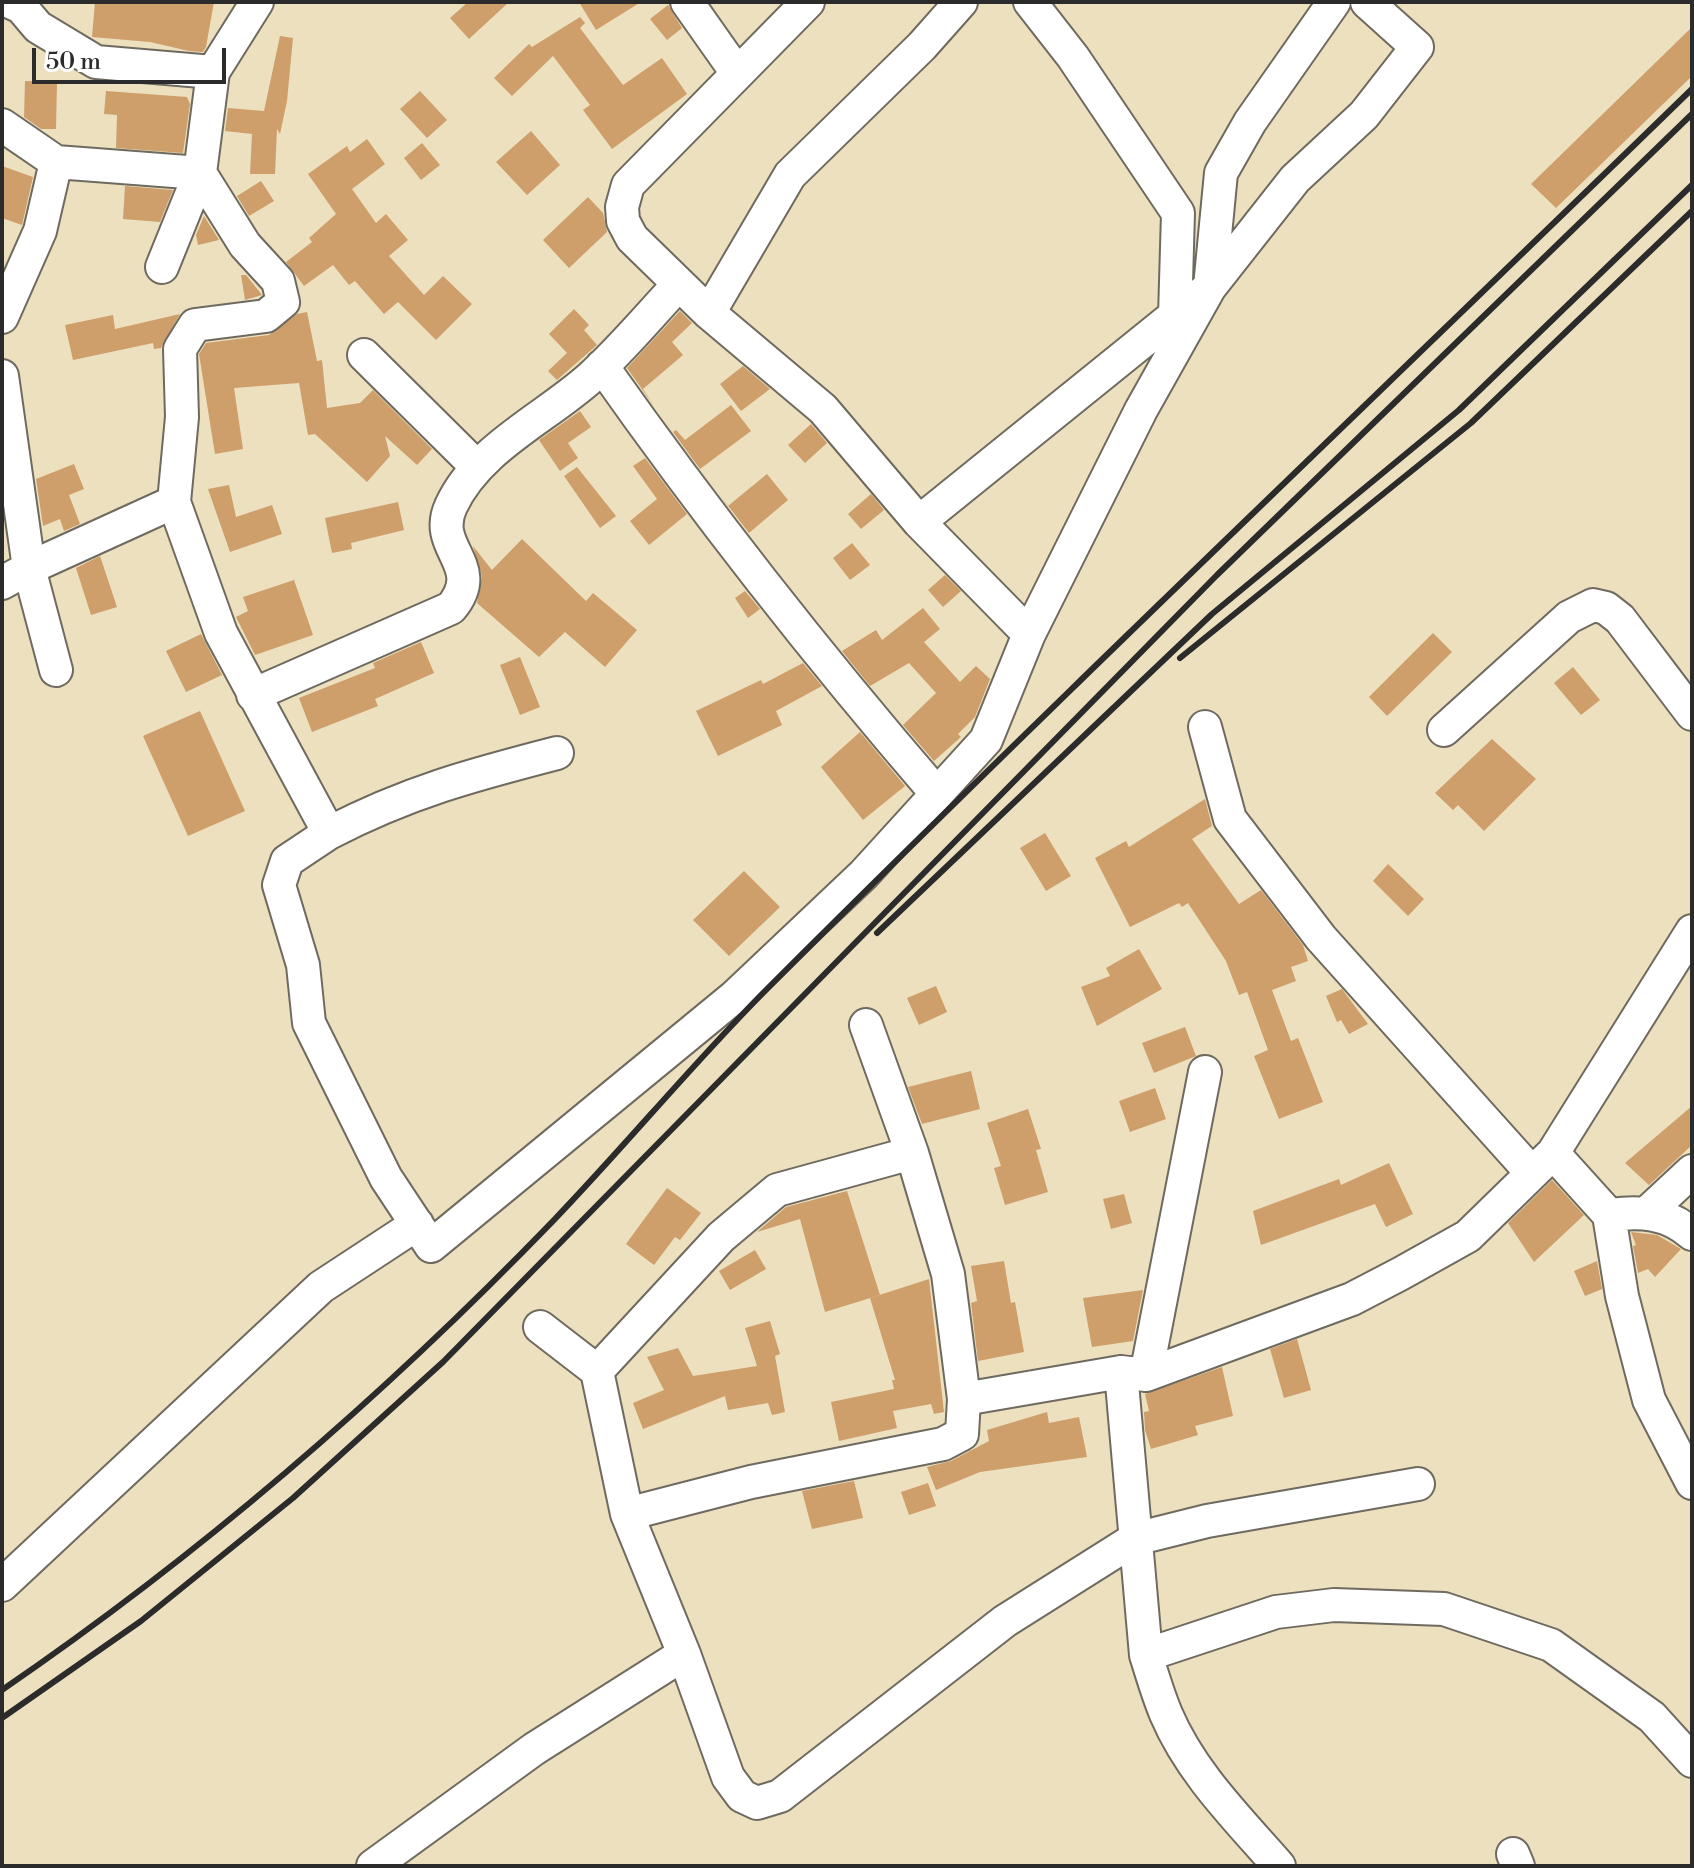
<!DOCTYPE html>
<html>
<head>
<meta charset="utf-8">
<style>
  body { margin:0 }
  #map { position:relative; width:1694px; height:1868px; overflow:hidden; background:#ece0bf; font-family:"Libre Bodoni",serif }
  canvas { display:block }
  .frame { position:absolute; inset:0; border:4px solid #2b2b2b; pointer-events:none }
  .scale { position:absolute; left:32px; top:48px; width:194px; height:36px; box-sizing:border-box; border:4px solid #2b2b2b; border-top:0; padding-left:10px; font-size:24px; line-height:28px; white-space:nowrap; color:#2b2b2b; -webkit-text-stroke:6px #fff; paint-order:stroke }
</style>
</head>
<body>
<div id="map">
<canvas width="1694" height="1868"></canvas>
<div class="frame"></div>
<div class="scale">50 m</div>
</div>
<script>
const ctx = document.querySelector('canvas').getContext('2d');
ctx.lineJoin = 'round';
function paint(path, color) { ctx.fillStyle = color; ctx.fill(path, 'evenodd'); }
function stroke(path, color, width, dash) { ctx.strokeStyle = color; ctx.lineWidth = width; ctx.lineCap = dash ? 'butt' : 'round'; ctx.setLineDash(dash || []); ctx.stroke(path); }
const building = new Path2D(`
  M 95,2 L 214,2 L 206,47 L 203,52 L 189,51 L 150,42 L 92,37 Z
  M 468,2 L 509,2 L 469,39 L 450,18 Z
  M 579,2 L 641,2 L 596,30 Z
  M 668,5 L 682,28 L 667,40 L 650,19 Z
  M 580,17 L 585,23 L 580,28 L 623,85 L 662,58 L 687,94 L 612,149 L 583,110 L 590,105 L 553,56 L 512,96 L 494,78 L 529,44 L 532,47 Z
  M 1692,27 L 1692,76 L 1556,208 L 1531,184 Z
  M 280,36 L 293,38 L 287,101 L 280,134 L 277,129 L 275,174 L 250,174 L 252,134 L 225,131 L 228,108 L 264,111 Z
  M 25,81 L 57,82 L 56,129 L 41,129 L 24,117 Z
  M 106,91 L 187,97 L 190,104 L 183,153 L 116,148 L 117,115 L 104,114 Z
  M 420,91 L 447,120 L 427,138 L 400,109 Z
  M 531,131 L 560,165 L 527,195 L 496,162 Z
  M 367,139 L 385,164 L 352,189 L 376,223 L 386,214 L 408,240 L 389,256 L 424,295 L 443,276 L 472,304 L 436,340 L 398,302 L 384,314 L 355,281 L 349,285 L 333,265 L 304,286 L 286,262 L 312,242 L 309,238 L 336,214 L 308,174 L 347,146 L 350,152 Z
  M 422,143 L 440,165 L 421,180 L 404,158 Z
  M 2,166 L 33,177 L 22,225 L 2,218 Z
  M 261,181 L 274,201 L 249,216 L 237,196 Z
  M 125,186 L 173,190 L 160,222 L 123,219 Z
  M 588,197 L 603,213 L 607,232 L 569,268 L 543,240 Z
  M 204,216 L 219,240 L 198,245 L 196,235 Z
  M 241,275 L 246,275 L 262,295 L 245,300 Z
  M 574,309 L 589,325 L 584,330 L 597,345 L 557,380 L 548,371 L 567,353 L 549,334 Z
  M 680,311 L 692,323 L 672,342 L 683,355 L 643,389 L 654,406 L 627,368 Z
  M 307,312 L 317,361 L 322,360 L 327,408 L 360,403 L 373,390 L 432,449 L 417,465 L 385,436 L 390,456 L 367,482 L 315,434 L 308,435 L 299,383 L 234,388 L 243,449 L 215,454 L 199,354 L 206,343 L 269,335 L 297,314 Z
  M 180,314 L 161,348 L 154,349 L 153,343 L 73,360 L 65,325 L 113,315 L 115,329 Z
  M 743,366 L 770,389 L 741,411 L 720,384 Z
  M 731,405 L 751,431 L 700,469 L 673,432 L 676,430 L 685,440 Z
  M 580,411 L 591,427 L 568,443 L 578,458 L 560,471 L 539,440 Z
  M 811,424 L 827,443 L 805,463 L 788,445 Z
  M 645,458 L 687,514 L 649,545 L 630,521 L 657,499 L 633,466 Z
  M 74,464 L 84,489 L 69,495 L 80,524 L 64,531 L 60,519 L 43,526 L 36,479 Z
  M 577,467 L 616,516 L 600,528 L 564,476 Z
  M 767,474 L 788,500 L 749,533 L 723,499 L 728,506 Z
  M 229,485 L 236,517 L 272,505 L 282,534 L 230,552 L 208,489 Z
  M 871,494 L 884,510 L 861,529 L 848,514 Z
  M 398,502 L 404,530 L 351,543 L 352,549 L 332,553 L 325,518 Z
  M 522,539 L 586,601 L 593,593 L 637,630 L 605,667 L 565,632 L 539,657 L 477,603 L 482,577 L 473,546 L 492,570 Z
  M 852,543 L 870,565 L 850,580 L 833,558 Z
  M 100,556 L 117,607 L 91,615 L 76,568 Z
  M 945,575 L 961,591 L 943,607 L 928,590 Z
  M 294,580 L 313,635 L 255,655 L 236,617 L 248,611 L 243,597 Z
  M 745,591 L 760,609 L 748,618 L 735,598 Z
  M 923,608 L 940,629 L 924,642 L 960,682 L 976,666 L 990,679 L 975,717 L 958,734 L 961,737 L 934,761 L 903,725 L 936,693 L 909,663 L 870,686 L 842,651 L 876,630 L 882,640 Z
  M 1433,633 L 1452,652 L 1387,716 L 1369,697 Z
  M 201,634 L 222,675 L 186,692 L 166,651 Z
  M 421,642 L 434,673 L 375,699 L 378,706 L 312,732 L 299,698 L 375,668 L 373,663 Z
  M 520,657 L 540,707 L 520,715 L 500,665 Z
  M 803,663 L 822,686 L 776,711 L 782,725 L 718,756 L 696,711 L 761,680 L 763,684 Z
  M 1573,667 L 1600,700 L 1581,715 L 1554,683 Z
  M 200,711 L 245,811 L 188,836 L 143,736 Z
  M 860,732 L 905,786 L 863,820 L 821,767 Z
  M 1492,739 L 1536,779 L 1484,831 L 1458,805 L 1453,810 L 1435,793 Z
  M 1205,799 L 1212,826 L 1192,839 L 1239,904 L 1261,890 L 1303,945 L 1308,961 L 1291,967 L 1296,981 L 1272,990 L 1291,1041 L 1298,1038 L 1323,1102 L 1279,1119 L 1254,1056 L 1268,1050 L 1247,992 L 1239,995 L 1226,961 L 1188,903 L 1182,907 L 1179,903 L 1130,927 L 1095,858 L 1126,841 L 1129,847 Z
  M 1045,833 L 1071,876 L 1046,891 L 1020,848 Z
  M 1388,864 L 1424,899 L 1408,916 L 1373,881 Z
  M 744,871 L 780,907 L 729,956 L 693,920 Z
  M 1139,949 L 1162,989 L 1097,1026 L 1081,987 L 1110,976 L 1106,968 Z
  M 936,986 L 947,1012 L 919,1025 L 907,998 Z
  M 1342,989 L 1368,1024 L 1349,1034 L 1341,1020 L 1337,1022 L 1326,996 Z
  M 1185,1027 L 1196,1056 L 1154,1073 L 1142,1043 Z
  M 971,1071 L 980,1109 L 922,1124 L 908,1087 Z
  M 1155,1088 L 1166,1119 L 1130,1132 L 1119,1101 Z
  M 1692,1106 L 1692,1145 L 1649,1185 L 1625,1163 Z
  M 1028,1109 L 1041,1149 L 1036,1150 L 1048,1192 L 1005,1205 L 994,1168 L 1001,1166 L 987,1123 Z
  M 1389,1163 L 1413,1214 L 1386,1227 L 1375,1204 L 1261,1245 L 1253,1211 L 1339,1179 L 1341,1185 Z
  M 1552,1180 L 1584,1215 L 1534,1262 L 1508,1223 Z
  M 667,1188 L 701,1213 L 680,1240 L 675,1237 L 654,1265 L 626,1244 Z
  M 847,1191 L 880,1295 L 825,1312 L 800,1219 L 757,1232 L 786,1207 Z
  M 1124,1194 L 1132,1223 L 1111,1229 L 1103,1199 Z
  M 1631,1232 L 1657,1235 L 1681,1249 L 1655,1277 L 1648,1269 L 1638,1273 L 1633,1246 L 1636,1245 Z
  M 755,1250 L 766,1269 L 730,1290 L 719,1271 Z
  M 1004,1261 L 1011,1303 L 1015,1302 L 1024,1352 L 978,1361 L 971,1303 L 977,1301 L 971,1266 Z
  M 1597,1261 L 1602,1289 L 1585,1296 L 1574,1271 Z
  M 929,1279 L 944,1412 L 934,1414 L 931,1404 L 893,1411 L 897,1428 L 839,1441 L 831,1402 L 894,1389 L 892,1380 L 895,1380 L 870,1298 Z
  M 1143,1290 L 1133,1341 L 1092,1347 L 1083,1298 Z
  M 770,1321 L 780,1354 L 775,1356 L 785,1412 L 772,1415 L 768,1403 L 728,1410 L 725,1396 L 643,1429 L 633,1403 L 664,1390 L 647,1357 L 678,1348 L 693,1376 L 757,1366 L 745,1328 Z
  M 1297,1339 L 1311,1390 L 1284,1398 L 1270,1349 Z
  M 1222,1367 L 1233,1416 L 1195,1426 L 1198,1435 L 1151,1449 L 1145,1430 L 1144,1412 L 1149,1411 L 1145,1394 Z
  M 1047,1412 L 1049,1423 L 1079,1417 L 1087,1457 L 980,1472 L 936,1490 L 927,1467 L 951,1461 L 989,1441 L 987,1430 Z
  M 854,1481 L 863,1518 L 812,1529 L 802,1491 Z
  M 928,1483 L 936,1506 L 909,1515 L 901,1492 Z`);
const minor = new Path2D(`
  M 10,2 L 21,7 L 38,27 L 96,62 L 213,72
  M 687,2 L 737,73
  M 1030,2 L 1073,57 L 1178,213 L 1175,316
  M 2,125 L 56,162 L 40,231 L 2,317
  M 162,267 L 200,173 L 213,72 L 257,2
  M 709,313 L 790,175 L 922,46 L 961,2
  M 364,355 L 477,467
  M 602,366 C 707,515 818,656 937,794
  M 2,376 L 29,568 L 2,583
  M 174,502 L 221,633 L 329,833 L 287,861 L 279,885 L 303,965 L 309,1023 L 386,1178 L 431,1246 L 734,997 L 864,874 L 986,740 L 1029,634 L 919,522 L 823,409 L 709,313 L 632,238 L 623,221 L 622,207 L 628,185 L 808,2
  M 919,522 L 1210,287 L 1295,179 L 1364,115 L 1417,47 L 1367,2
  M 1029,634 L 1141,410 L 1210,287 L 1221,173 L 1250,122 L 1334,2
  M 56,670 L 29,568 L 174,502 L 182,417 L 180,349 L 195,325 L 266,316 L 283,302 L 278,281 L 245,245 L 200,173 L 56,162
  M 253,695 L 451,608 C 487,565 431,549 451,506 C 478,448 544,419 590,378 C 622,349 650,315 679,284
  M 1205,727 L 1230,819 L 1321,938 L 1531,1172
  M 1444,730 L 1569,617 L 1593,605 L 1606,608 L 1620,619 L 1692,714
  M 329,833 C 408,792 472,775 557,753
  M 866,1025 L 912,1153
  M 1553,1153 L 1692,931
  M 1648,1212 L 1692,1171
  M 1609,1215 C 1640,1211 1667,1212 1692,1234
  M 540,1327 L 597,1371 L 627,1514 L 684,1654 L 728,1777 L 742,1796 L 757,1803 L 780,1796 L 1005,1621 L 1135,1539 L 1207,1521 L 1418,1484
  M 597,1371 L 721,1237 L 777,1190 L 912,1153 L 948,1274 L 964,1399 L 1121,1372 L 1146,1375 L 1352,1299 L 1400,1274 L 1468,1236 L 1553,1153 L 1609,1215 L 1622,1296 L 1649,1400 L 1692,1483
  M 1121,1372 L 1146,1655 L 1276,1612 L 1334,1605 L 1444,1609 L 1551,1645 L 1652,1717 L 1692,1761
  M 1146,1375 L 1205,1072
  M 627,1514 L 751,1482 L 943,1444 L 962,1434 L 964,1399
  M 2,1585 L 321,1287 L 417,1224
  M 1146,1655 C 1152,1674 1158,1695 1166,1714 C 1191,1773 1238,1819 1279,1866
  M 1513,1854 L 1518,1866
  M 373,1866 L 534,1749 L 684,1654`);
const rail = new Path2D(`
  M 1180,658 L 1471,423 L 1692,211
  M 877,933 L 1212,614 L 1459,410 L 1692,185
  M 2,1690 C 202,1553 385,1395 554,1220 C 627,1144 694,1062 768,988 C 1072,684 1384,389 1692,89
  M 2,1718 L 141,1621 L 293,1498 L 443,1362 L 1217,575 L 1692,114`);
paint(building, '#ce9e6b');
stroke(minor, '#6f6a5f', 36);
stroke(minor, '#fff', 32);
stroke(rail, '#2b2b2b', 6);
</script>
</body>
</html>
